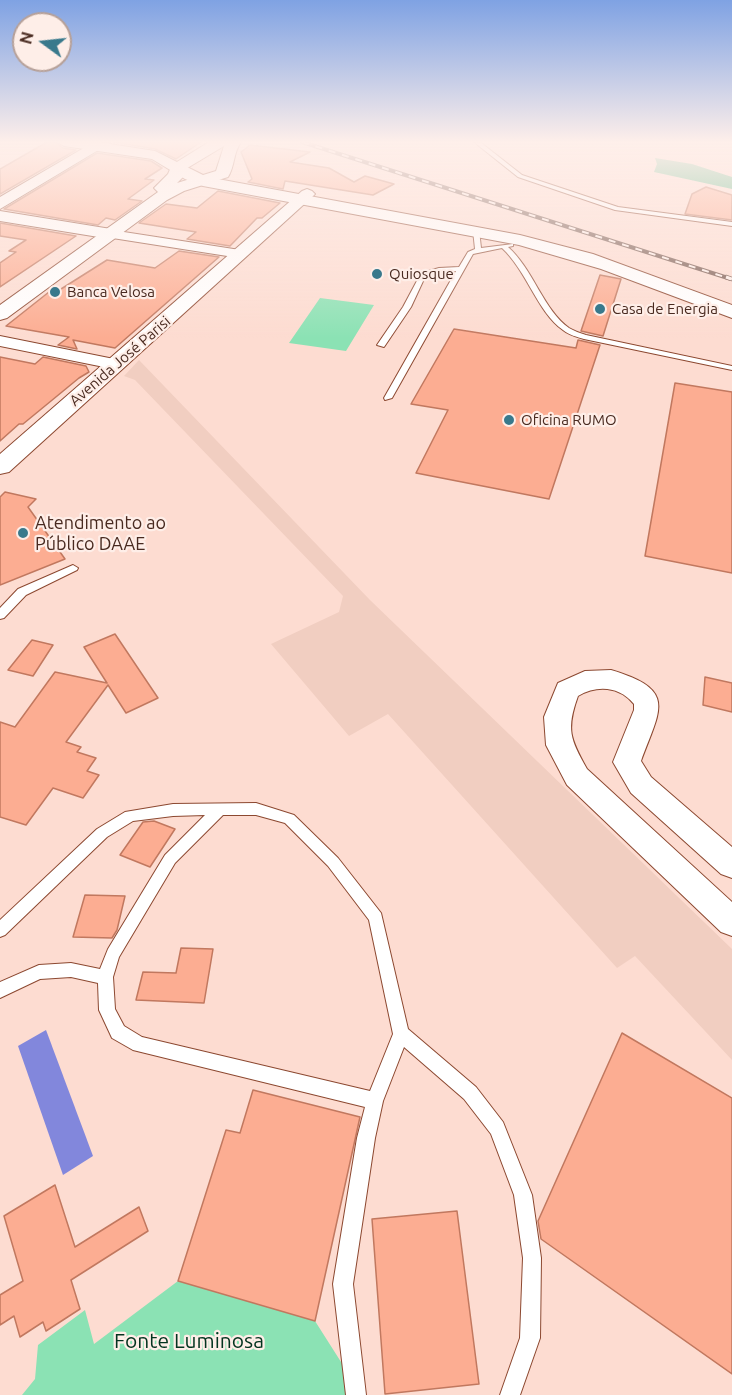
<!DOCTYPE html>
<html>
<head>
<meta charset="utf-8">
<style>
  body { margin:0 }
  #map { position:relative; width:732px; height:1395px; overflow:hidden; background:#fddcd1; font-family:Ubuntu,sans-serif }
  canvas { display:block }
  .north { position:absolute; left:12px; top:12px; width:60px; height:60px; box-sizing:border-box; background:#feeee8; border:2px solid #b6a098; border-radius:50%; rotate:285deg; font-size:16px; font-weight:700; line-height:24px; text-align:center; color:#492a20 }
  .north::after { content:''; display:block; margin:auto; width:21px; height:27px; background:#39798c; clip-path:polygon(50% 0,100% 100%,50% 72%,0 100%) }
</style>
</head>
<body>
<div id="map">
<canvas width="732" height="1395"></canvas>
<div class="north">N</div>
</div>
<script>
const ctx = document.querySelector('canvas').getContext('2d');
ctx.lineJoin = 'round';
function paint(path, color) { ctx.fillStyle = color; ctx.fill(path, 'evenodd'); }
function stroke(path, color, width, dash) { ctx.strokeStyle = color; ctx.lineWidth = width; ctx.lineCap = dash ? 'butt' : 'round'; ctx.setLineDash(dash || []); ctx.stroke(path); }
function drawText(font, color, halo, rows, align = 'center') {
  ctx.font = font + ' Ubuntu,sans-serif'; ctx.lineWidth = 4.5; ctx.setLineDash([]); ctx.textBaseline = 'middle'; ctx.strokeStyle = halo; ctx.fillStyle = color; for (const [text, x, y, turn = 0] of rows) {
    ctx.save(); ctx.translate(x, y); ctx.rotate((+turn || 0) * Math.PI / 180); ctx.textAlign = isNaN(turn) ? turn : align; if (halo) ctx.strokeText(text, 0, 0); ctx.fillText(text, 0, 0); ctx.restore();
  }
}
const built = new Path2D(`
  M 139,360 L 370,600 L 732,949 L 732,1060 L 635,956 L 617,968 L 388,714 L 349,736 L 271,644 L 339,612 L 343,596 L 135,380 L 124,376 Z`);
const green = new Path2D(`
  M 320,298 L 374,305 L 346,351 L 289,343 Z
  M 178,1281 L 315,1321 L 362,1395 L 22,1395 L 35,1379 L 38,1345 L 85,1310 L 94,1344 Z`);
const forest = new Path2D(`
  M 655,158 L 692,164 L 732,177 L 732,189 L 654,172 L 657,164 Z`);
const water = new Path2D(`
  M 46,1030 L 93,1156 L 63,1175 L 18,1046 Z`);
const building = new Path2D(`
  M 47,142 L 55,142 L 63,148 L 76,150 L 0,194 L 0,169 Z
  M 114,142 L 201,142 L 176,159 L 155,149 Z
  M 250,145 L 310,152 L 290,162 L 329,168 L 354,182 L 365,176 L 394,184 L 373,195 L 285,181 L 283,189 L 248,182 L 252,179 L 241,152 Z
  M 97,153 L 151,161 L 162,168 L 145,179 L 154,180 L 128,199 L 142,201 L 115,220 L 106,218 L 98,225 L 4,209 Z
  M 706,187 L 732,195 L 732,220 L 685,214 L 692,194 Z
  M 218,191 L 280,203 L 262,218 L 257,218 L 230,246 L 187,239 L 196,232 L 139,223 L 166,204 L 197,208 Z
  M 0,223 L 76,236 L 0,287 L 0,263 L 16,252 L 9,251 L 26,240 L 0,236 Z
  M 179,251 L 219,257 L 115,348 L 73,340 L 77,349 L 58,345 L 69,337 L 6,326 L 54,288 L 61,289 L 107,260 L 155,268 Z
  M 600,275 L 621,279 L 603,336 L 581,331 Z
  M 454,329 L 576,348 L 578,340 L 600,345 L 549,499 L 416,473 L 448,410 L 411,404 Z
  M 0,357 L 35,364 L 43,357 L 86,366 L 89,372 L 79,378 L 23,424 L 19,424 L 0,441 Z
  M 675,383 L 732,392 L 732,573 L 645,556 Z
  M 5,492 L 36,499 L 28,507 L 65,559 L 0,585 L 0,497 Z
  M 115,634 L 158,698 L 126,713 L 108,685 L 66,742 L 81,747 L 77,752 L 96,758 L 87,771 L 99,775 L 83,798 L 53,788 L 26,825 L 0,817 L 0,722 L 15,727 L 55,672 L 107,683 L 84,647 Z
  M 32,640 L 53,645 L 33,676 L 8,670 Z
  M 705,677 L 732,683 L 732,712 L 703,705 Z
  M 154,821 L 175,829 L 150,867 L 120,855 L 143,822 Z
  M 85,895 L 125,896 L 117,930 L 112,938 L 73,937 Z
  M 181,948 L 213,949 L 204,1003 L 136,1000 L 143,972 L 176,973 Z
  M 622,1033 L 732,1098 L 732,1374 L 541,1239 L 538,1221 Z
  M 253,1090 L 360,1117 L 315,1321 L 178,1281 L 226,1130 L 240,1133 Z
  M 55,1185 L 75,1247 L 139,1207 L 148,1231 L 71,1280 L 80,1309 L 46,1331 L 43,1322 L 20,1337 L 14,1316 L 0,1325 L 0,1295 L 23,1281 L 4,1216 Z
  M 457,1211 L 479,1384 L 385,1394 L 372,1219 Z`);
const service = new Path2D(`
  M 474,142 L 480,142 L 522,175 L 618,207 L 732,222 L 732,226 L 615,210 L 518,177 Z
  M 476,228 L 479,230 L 481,248 L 513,244 L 513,246 L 508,247 C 533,269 544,311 569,328 C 574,331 580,333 586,335 L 732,366 L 732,370 L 584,339 C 577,337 569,335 563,330 C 538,313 527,271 502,248 L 473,254 L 392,398 L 385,400 L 384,398 L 456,271 L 439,272 L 429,274 L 424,279 L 411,307 L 384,347 L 377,345 L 403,307 L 419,277 L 425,272 L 439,268 L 459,267 L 468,252 L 475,249 L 473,230 Z
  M 73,565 L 78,568 L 77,570 L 26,595 L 4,618 L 0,619 L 0,608 L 18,589 Z
  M 256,803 L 294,815 L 338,858 L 381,913 L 408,1029 L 476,1087 L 503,1122 L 532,1195 L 541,1258 L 540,1338 L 520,1395 L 500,1395 L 520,1338 L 523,1258 L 514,1195 L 491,1134 L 464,1099 L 404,1047 L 383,1101 L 375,1138 L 353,1284 L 366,1395 L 346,1395 L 333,1284 L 357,1138 L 365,1107 L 133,1050 L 112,1038 L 99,1010 L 98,983 L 71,977 L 40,979 L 0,998 L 0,982 L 39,965 L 71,963 L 100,969 L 108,949 L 165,855 L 205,815 L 173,816 L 133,821 L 107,837 L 5,935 L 0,937 L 0,920 L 97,829 L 125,812 L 173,804 ZM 223,815 L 256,815 L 285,823 L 328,866 L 369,920 L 393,1034 L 370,1091 L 142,1037 L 124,1026 L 115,1009 L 113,977 L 119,957 L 175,863 Z`);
const minor = new Path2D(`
  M 111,230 L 240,250 L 247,254 L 240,258 L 106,237 L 104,234 Z
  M 0,336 L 114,359 L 120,360 L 122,364 L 120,368 L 114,369 L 0,346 Z
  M 611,670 C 678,690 660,709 641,761 L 651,777 L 732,847 L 732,878 L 721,874 L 631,793 L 613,762 L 634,710 L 634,704 C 619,686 597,685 578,696 C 566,729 570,739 587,769 L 732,902 L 732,936 L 721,932 L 567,785 L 546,745 L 544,717 L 558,683 L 585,671 Z`);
const tertiary = new Path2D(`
  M 94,142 L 110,143 L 0,209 L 0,197 Z
  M 307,189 L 312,191 L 315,194 L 312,197 L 9,472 L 0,474 L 0,454 L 302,191 Z
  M 0,211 L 111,229 L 119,234 L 111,239 L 0,221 Z`);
const secondary = new Path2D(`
  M 209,142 L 241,142 C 233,153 235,166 228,177 L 184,191 L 167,200 L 7,318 L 0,320 L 0,305 L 158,192 L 154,188 L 168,174 L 172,165 ZM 224,146 L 216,171 L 177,183 L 184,176 L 184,170 Z`);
const primary = new Path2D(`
  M 57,142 L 97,142 L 155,151 L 207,177 L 520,235 L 593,254 L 732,305 L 732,318 L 601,269 L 519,245 L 203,186 L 185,179 L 152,159 L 64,146 Z`);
const railFar1 = new Path2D(`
  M 302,142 L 731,279`);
const rail = new Path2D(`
  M 726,277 L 732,279`);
const markers = [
  [377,274,6,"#39798c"],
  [55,292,6,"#39798c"],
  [600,309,6,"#39798c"],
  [509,420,6,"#39798c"],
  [23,533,6,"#39798c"]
];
const farPoinames = [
  ["Quiosque",389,274],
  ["Banca Velosa",67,292],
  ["Casa de Energia",612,309],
  ["Oficina RUMO",521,420]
];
const farStreetnames = [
  ["Avenida José Parisi",120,361,-41]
];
const poiNames = [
  ["Atendimento ao",35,523],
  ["Público DAAE",35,544]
];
const nearParknames = [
  ["Fonte Luminosa",189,1341]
];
paint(built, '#f1cec1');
paint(green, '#8be2b4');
paint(forest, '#4ab683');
paint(water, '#8287dc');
paint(building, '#fcad92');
stroke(building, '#c1785f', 1.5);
stroke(service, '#8c4830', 2);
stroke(minor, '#8c4830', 2);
stroke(tertiary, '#8c4830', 2);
stroke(secondary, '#8c4830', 2);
stroke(primary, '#8c4830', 2);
paint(service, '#fff');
paint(minor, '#fff');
paint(tertiary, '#fff');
paint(secondary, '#fff');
paint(primary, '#fff');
stroke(railFar1, '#7c5d53', 4);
stroke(rail, '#7c5d53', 4.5);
stroke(railFar1, '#feeee8', 2, [7]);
stroke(rail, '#feeee8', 3, [9]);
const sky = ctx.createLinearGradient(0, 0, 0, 338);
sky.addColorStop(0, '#7fa2e3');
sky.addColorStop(0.42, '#feefea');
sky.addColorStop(1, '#feefea00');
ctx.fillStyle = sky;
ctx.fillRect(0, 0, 732, 338);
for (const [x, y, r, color] of markers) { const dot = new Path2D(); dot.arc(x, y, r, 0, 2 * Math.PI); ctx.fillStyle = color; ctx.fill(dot); stroke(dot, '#feeee8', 2); }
drawText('15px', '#492a20', '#feeee8', farPoinames, 'left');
drawText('15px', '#492a20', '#feeee8', farStreetnames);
drawText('18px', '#492a20', '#feeee8', poiNames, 'left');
drawText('21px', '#03341f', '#feeee8', nearParknames);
</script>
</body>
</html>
